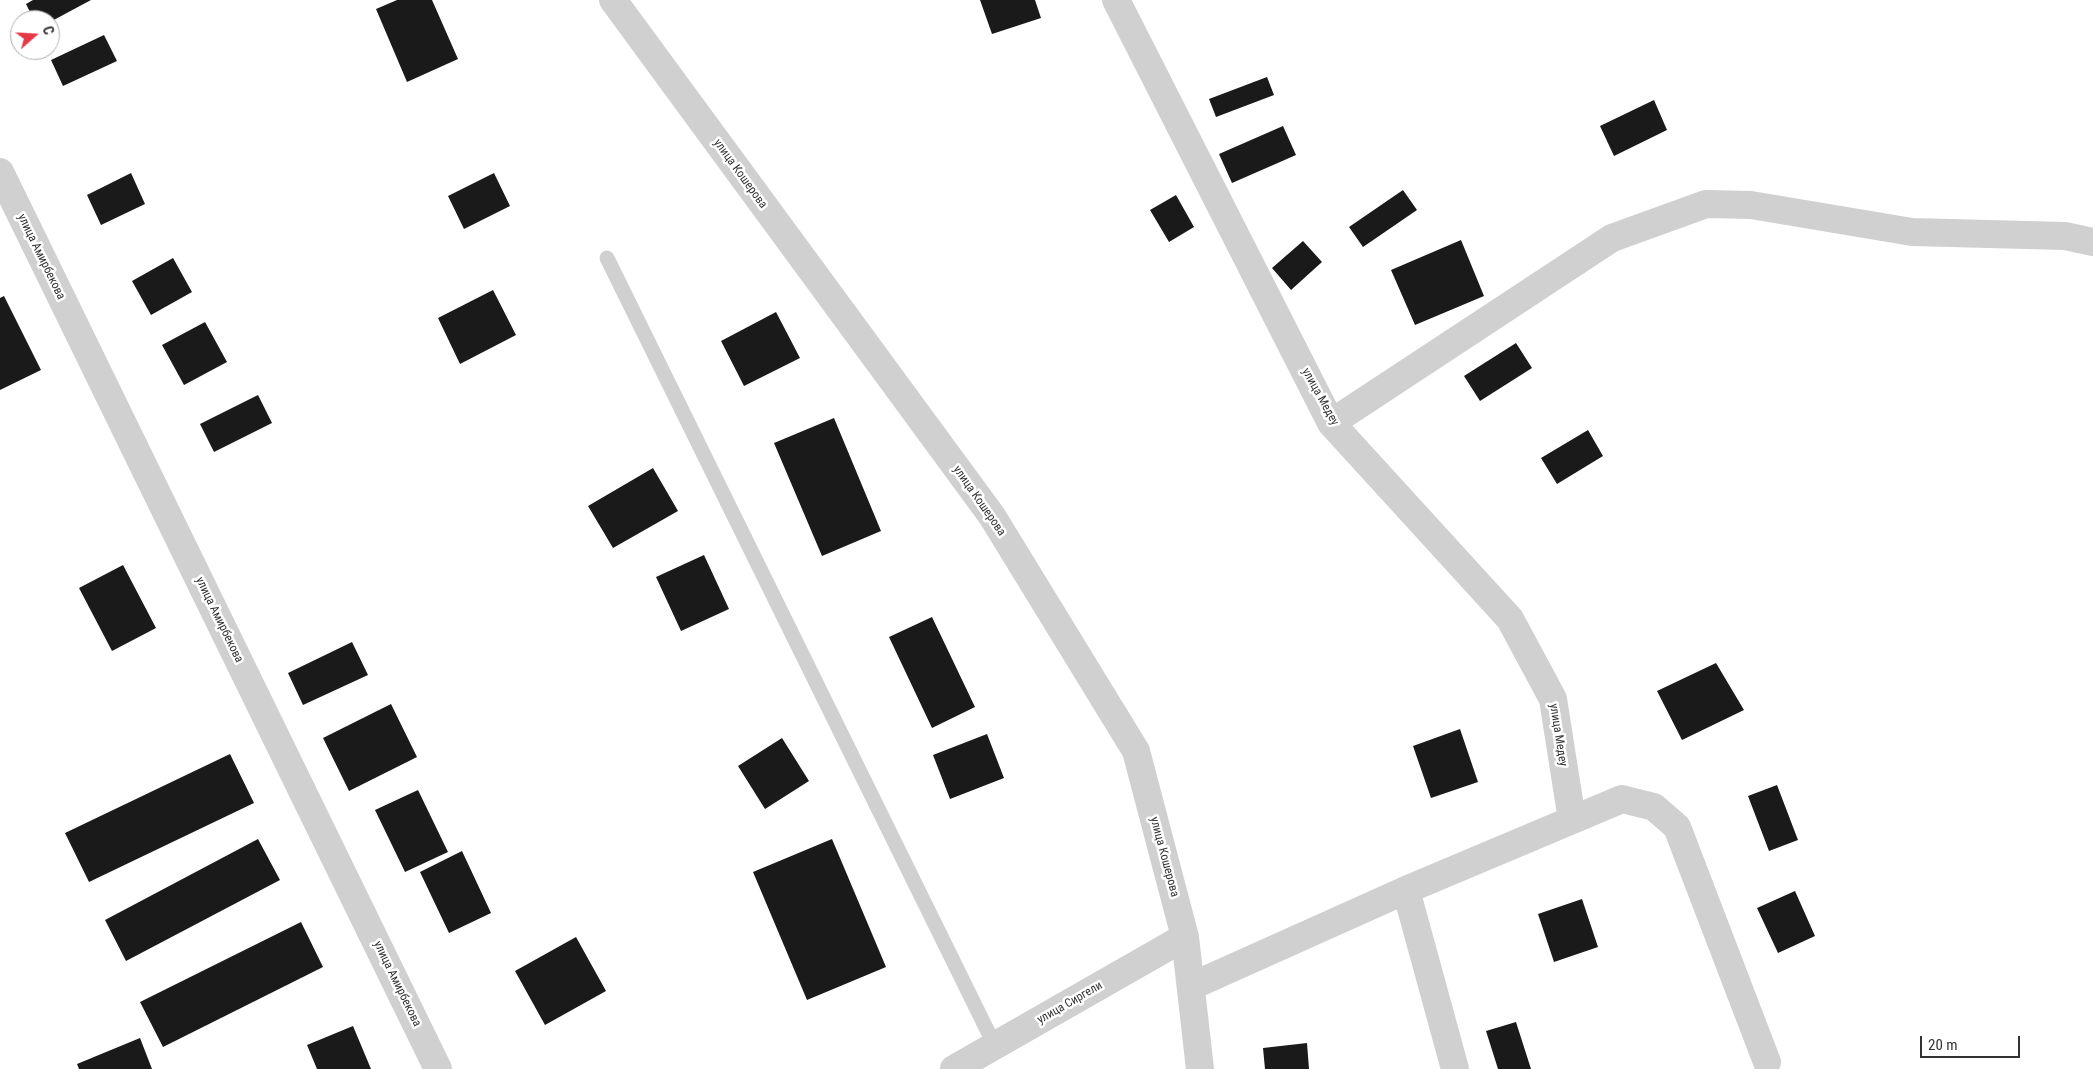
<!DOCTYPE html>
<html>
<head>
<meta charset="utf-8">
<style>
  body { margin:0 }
  #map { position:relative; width:2093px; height:1069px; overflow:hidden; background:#fff; font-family:"Roboto Condensed",sans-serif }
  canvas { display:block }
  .north { position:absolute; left:10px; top:10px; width:50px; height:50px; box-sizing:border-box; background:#fff; border:1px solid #adadad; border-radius:50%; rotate:71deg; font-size:14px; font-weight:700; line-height:20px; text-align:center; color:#333 }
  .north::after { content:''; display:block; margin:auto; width:18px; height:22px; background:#e63946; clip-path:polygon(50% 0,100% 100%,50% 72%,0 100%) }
  .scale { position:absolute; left:1920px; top:1036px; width:100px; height:22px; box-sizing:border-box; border:2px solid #333; border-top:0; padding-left:6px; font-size:15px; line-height:18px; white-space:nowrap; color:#333; -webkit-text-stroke:4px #fff; paint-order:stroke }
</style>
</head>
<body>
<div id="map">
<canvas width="2093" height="1069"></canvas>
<div class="north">С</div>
<div class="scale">20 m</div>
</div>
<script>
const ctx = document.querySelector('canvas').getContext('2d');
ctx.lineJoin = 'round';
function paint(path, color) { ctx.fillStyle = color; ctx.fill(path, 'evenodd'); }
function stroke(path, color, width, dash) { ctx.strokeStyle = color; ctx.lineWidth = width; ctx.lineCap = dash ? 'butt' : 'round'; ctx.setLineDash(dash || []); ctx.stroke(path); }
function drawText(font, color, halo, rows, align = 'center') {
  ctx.font = font + ' "Roboto Condensed",sans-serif'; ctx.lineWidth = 5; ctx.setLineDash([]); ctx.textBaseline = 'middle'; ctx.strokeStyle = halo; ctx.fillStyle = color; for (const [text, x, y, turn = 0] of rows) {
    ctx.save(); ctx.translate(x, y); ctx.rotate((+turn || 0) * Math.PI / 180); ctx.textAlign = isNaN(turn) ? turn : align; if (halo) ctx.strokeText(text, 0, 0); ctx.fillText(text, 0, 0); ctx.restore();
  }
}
const building = new Path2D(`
  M 33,0 L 91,0 L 50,22 L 50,20 L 34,20 L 26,4 Z
  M 397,0 L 432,0 L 458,59 L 407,82 L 376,9 Z
  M 980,0 L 1035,0 L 1041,18 L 992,34 Z
  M 104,35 L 117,61 L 63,86 L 51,60 Z
  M 1267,77 L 1274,95 L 1216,117 L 1209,99 Z
  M 1654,100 L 1667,130 L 1614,156 L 1600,126 Z
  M 1283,126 L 1296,155 L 1232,183 L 1219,154 Z
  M 131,173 L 145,204 L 101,225 L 87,195 Z
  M 494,173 L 510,206 L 464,229 L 448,196 Z
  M 1403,190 L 1417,210 L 1363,247 L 1349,227 Z
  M 1176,195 L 1194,227 L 1169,242 L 1150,210 Z
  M 1461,240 L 1484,296 L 1415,325 L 1391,270 Z
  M 1303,241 L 1322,262 L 1291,290 L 1272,268 Z
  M 173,258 L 192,292 L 151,315 L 132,281 Z
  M 493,290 L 516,335 L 460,364 L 438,318 Z
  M 4,296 L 41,370 L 0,390 L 0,298 Z
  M 776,312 L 800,358 L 744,386 L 721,341 Z
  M 205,322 L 227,362 L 184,385 L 162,345 Z
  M 1516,343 L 1532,368 L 1480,401 L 1464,376 Z
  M 258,395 L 272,423 L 214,452 L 200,424 Z
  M 834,418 L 881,531 L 822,556 L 774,443 Z
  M 1588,430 L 1603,456 L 1557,484 L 1541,458 Z
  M 653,468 L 678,511 L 613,548 L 588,506 Z
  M 704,555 L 729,609 L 681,631 L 656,577 Z
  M 123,565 L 156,628 L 112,651 L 79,588 Z
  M 932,617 L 975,707 L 932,728 L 889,637 Z
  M 352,642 L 368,675 L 303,705 L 288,673 Z
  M 1716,663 L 1744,710 L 1682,740 L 1657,691 Z
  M 391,704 L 417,757 L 349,791 L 323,738 Z
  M 1460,729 L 1478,782 L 1431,798 L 1413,746 Z
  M 987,734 L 1004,778 L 950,799 L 933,755 Z
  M 782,738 L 809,781 L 765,809 L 738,766 Z
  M 230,754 L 254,803 L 89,882 L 65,833 Z
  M 1777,785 L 1798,840 L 1769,851 L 1748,796 Z
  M 418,790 L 448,852 L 405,872 L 375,810 Z
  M 258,839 L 280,880 L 126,961 L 105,920 Z
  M 832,839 L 886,967 L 807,1000 L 753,872 Z
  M 462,851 L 491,913 L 449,933 L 420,872 Z
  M 1795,891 L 1815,936 L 1778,953 L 1757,908 Z
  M 1582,899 L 1598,947 L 1554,962 L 1538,914 Z
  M 301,922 L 323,967 L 163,1047 L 140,1002 Z
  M 576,937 L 606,991 L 545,1025 L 515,971 Z
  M 1516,1022 L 1531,1069 L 1498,1069 L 1486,1031 Z
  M 353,1026 L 371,1069 L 317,1069 L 307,1045 Z
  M 140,1038 L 152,1069 L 79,1069 L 77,1064 Z
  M 1307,1043 L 1309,1069 L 1265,1069 L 1263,1048 Z`);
const service = new Path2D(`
  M 607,258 L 995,1046`);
const minor = new Path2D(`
  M 613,0 L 992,516 L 1136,751 L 1185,937 L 1200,1069
  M 1116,0 L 1331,423 L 1510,619 L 1553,699 L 1572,820
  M 0,172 L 438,1069
  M 1331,423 L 1612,238 L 1706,204 L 1751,205 L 1912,232 L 2065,236 L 2093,242
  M 1406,890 L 1455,1069
  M 1192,986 L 1406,890 L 1622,799 L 1654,807 L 1677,827 L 1767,1062
  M 954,1069 L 1185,937`);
const streetNames = [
  ["улица Кошерова",740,174,54],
  ["улица Амирбекова",41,257,64],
  ["улица Медеу",1320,397,61],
  ["улица Кошерова",979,501,55],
  ["улица Амирбекова",219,620,64],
  ["улица Медеу",1558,735,81],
  ["улица Кошерова",1164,857,75],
  ["улица Амирбекова",397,984,64],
  ["улица Сиргели",1070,1003,-30]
];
paint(building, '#1a1a1a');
stroke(service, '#d0d0d0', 15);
stroke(minor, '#d0d0d0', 28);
drawText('12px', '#333', '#fff', streetNames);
</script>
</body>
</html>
